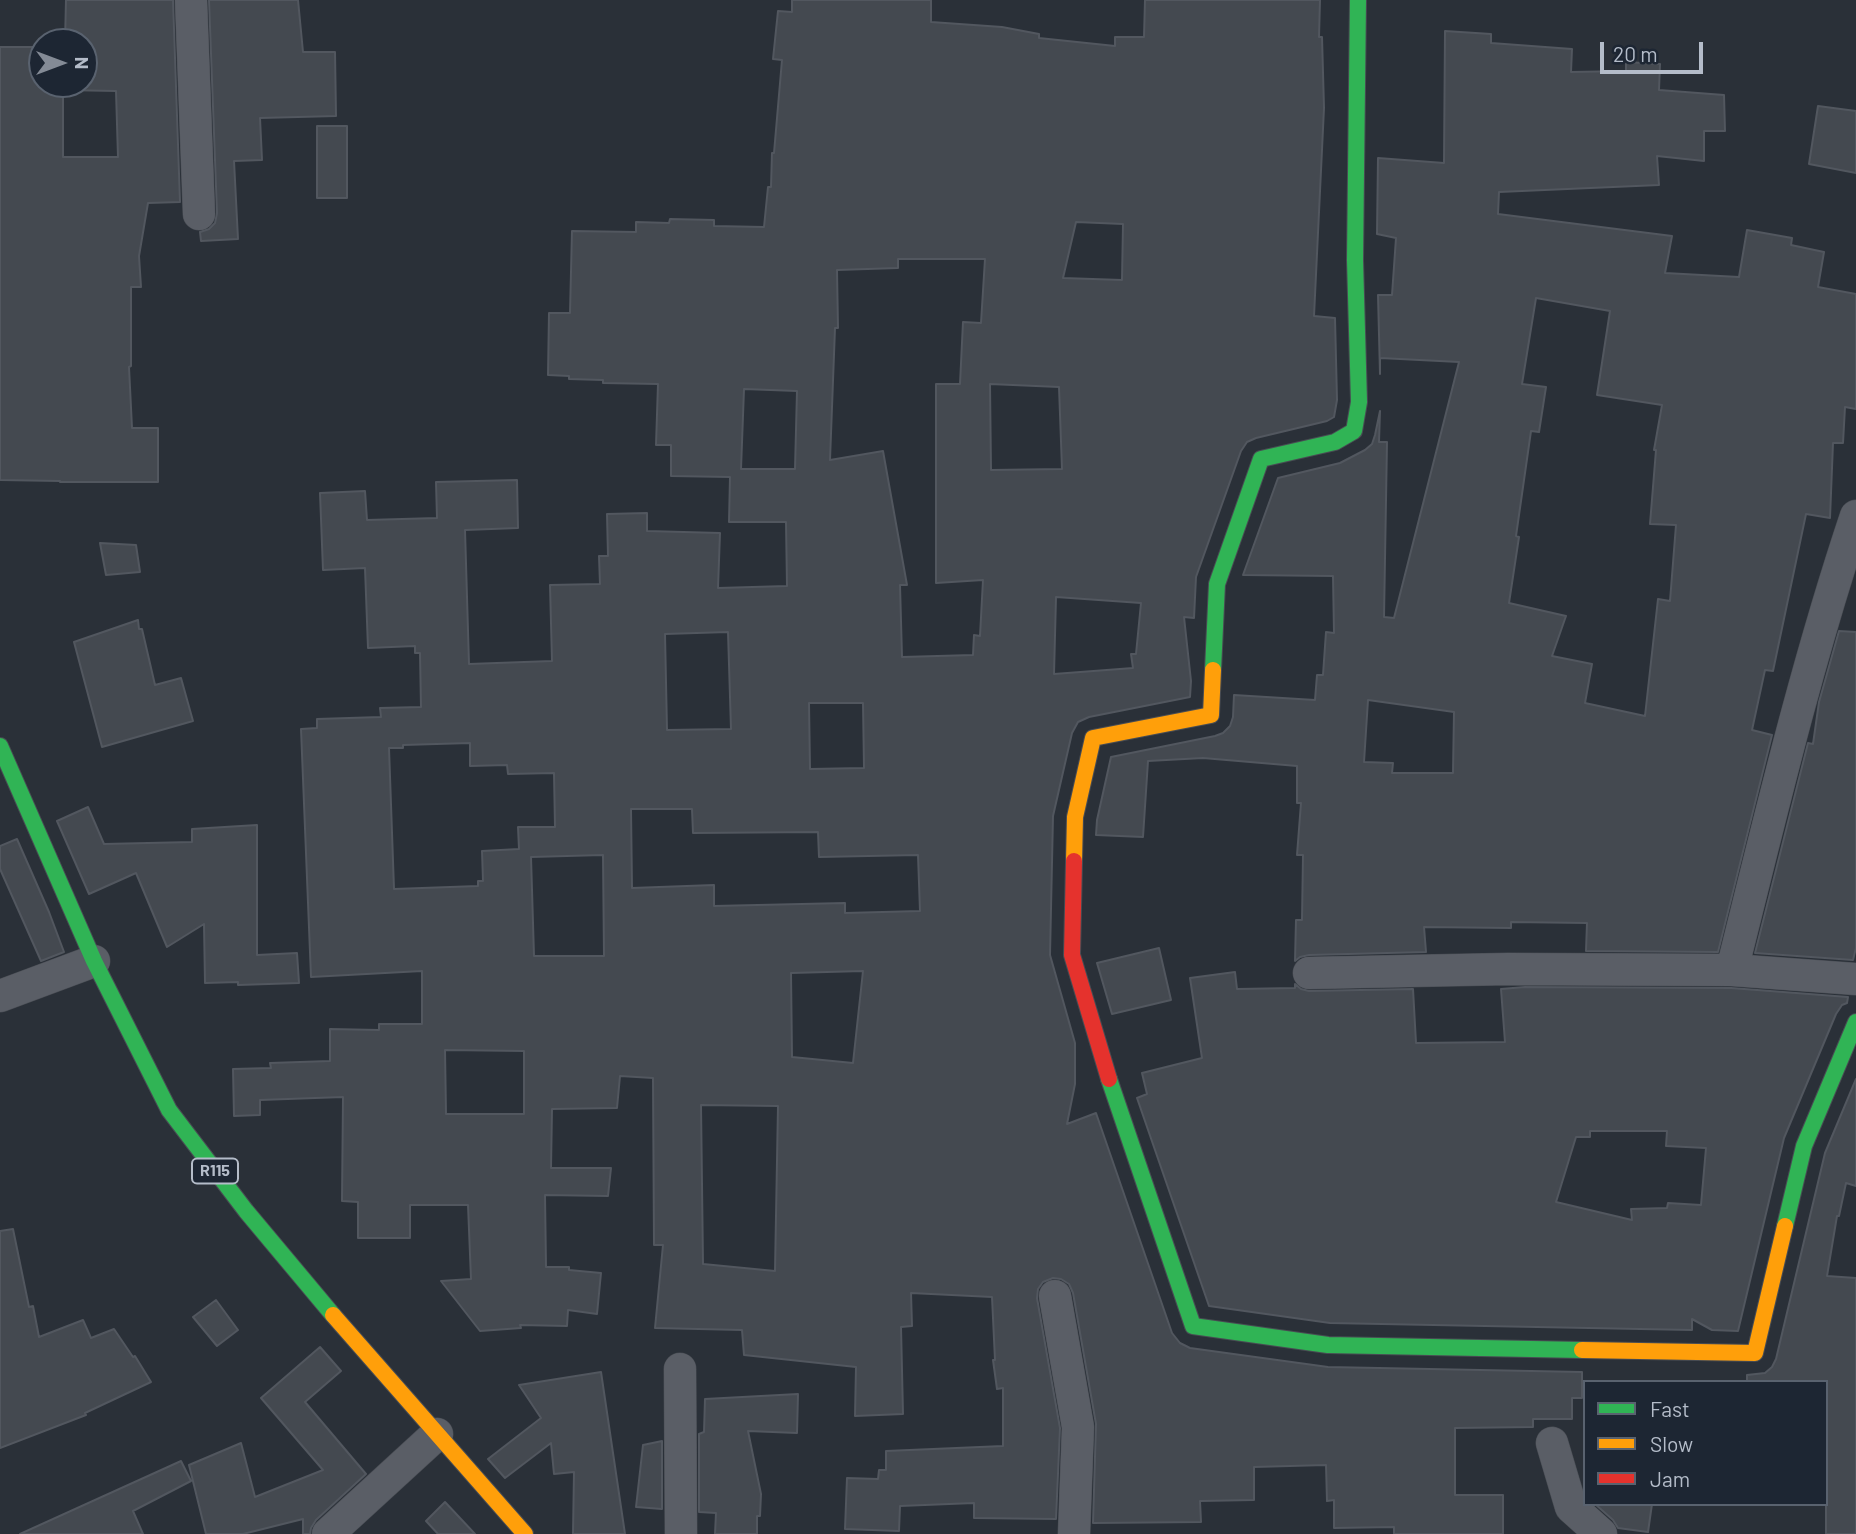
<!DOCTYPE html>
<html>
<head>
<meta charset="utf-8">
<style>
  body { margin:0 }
  #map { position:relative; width:1856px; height:1534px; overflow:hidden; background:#2a3038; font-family:Barlow,sans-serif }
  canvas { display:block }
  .legend { position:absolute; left:1583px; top:1380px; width:245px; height:126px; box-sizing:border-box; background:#1d2633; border:2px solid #59626f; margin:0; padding:9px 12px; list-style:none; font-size:21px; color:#b4bcc9 }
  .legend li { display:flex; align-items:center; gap:14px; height:35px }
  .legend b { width:35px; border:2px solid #59626f }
  .north { position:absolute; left:28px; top:28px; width:70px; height:70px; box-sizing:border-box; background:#1d2633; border:2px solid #59626f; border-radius:50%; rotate:90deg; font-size:19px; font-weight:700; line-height:28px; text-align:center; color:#b4bcc9 }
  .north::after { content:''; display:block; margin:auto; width:24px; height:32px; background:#848b96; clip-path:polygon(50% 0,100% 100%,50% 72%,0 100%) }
  .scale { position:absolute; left:1600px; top:42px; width:103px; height:32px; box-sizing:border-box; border:4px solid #b4bcc9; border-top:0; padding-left:9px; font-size:21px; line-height:24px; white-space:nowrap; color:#b4bcc9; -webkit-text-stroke:5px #1d2633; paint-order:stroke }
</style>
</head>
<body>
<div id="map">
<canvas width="1856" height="1534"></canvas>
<ul class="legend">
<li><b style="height:9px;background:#30b455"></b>Fast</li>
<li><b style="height:9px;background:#ff9f0a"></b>Slow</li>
<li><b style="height:9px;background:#e5322d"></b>Jam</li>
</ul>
<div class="north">N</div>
<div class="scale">20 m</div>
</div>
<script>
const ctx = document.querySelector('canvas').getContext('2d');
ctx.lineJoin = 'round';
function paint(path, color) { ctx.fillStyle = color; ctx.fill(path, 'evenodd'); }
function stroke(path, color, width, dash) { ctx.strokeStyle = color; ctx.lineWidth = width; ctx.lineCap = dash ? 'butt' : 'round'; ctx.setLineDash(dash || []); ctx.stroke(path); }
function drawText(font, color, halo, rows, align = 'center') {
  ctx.font = font + ' Barlow,sans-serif'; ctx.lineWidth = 7; ctx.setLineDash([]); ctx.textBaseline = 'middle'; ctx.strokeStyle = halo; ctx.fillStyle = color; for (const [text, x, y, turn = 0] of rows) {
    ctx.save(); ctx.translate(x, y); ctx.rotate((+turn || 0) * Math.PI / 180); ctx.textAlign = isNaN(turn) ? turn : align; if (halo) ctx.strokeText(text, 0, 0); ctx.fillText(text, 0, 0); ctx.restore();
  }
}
const building = new Path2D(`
  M 66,0 L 173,0 L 180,202 L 148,203 L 139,256 L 141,287 L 131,287 L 131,366 L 129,367 L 132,428 L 158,428 L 158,482 L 60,482 L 60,481 L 0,480 L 0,47 L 42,47 L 42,84 L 84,84 L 84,42 L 65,42 ZM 63,90 L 116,91 L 118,157 L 63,157 Z
  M 209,0 L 298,0 L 303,52 L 335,52 L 336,116 L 260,118 L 262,160 L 234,161 L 238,239 L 201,241 L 200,232 L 209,229 L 215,223 L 217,213 Z
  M 792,0 L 931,0 L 931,22 L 1002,27 L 1039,34 L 1039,38 L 1115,46 L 1115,37 L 1144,37 L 1145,0 L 1320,0 L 1319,37 L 1322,37 L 1324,108 L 1314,316 L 1335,318 L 1337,400 L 1334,417 L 1327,421 L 1256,438 L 1247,442 L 1241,451 L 1196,577 L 1194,618 L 1184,617 L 1191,681 L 1190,697 L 1089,717 L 1078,722 L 1072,733 L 1053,816 L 1050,955 L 1075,1043 L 1075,1084 L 1067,1124 L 1096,1113 L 1172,1333 L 1180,1343 L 1190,1348 L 1328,1367 L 1582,1372 L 1582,1398 L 1572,1398 L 1572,1419 L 1533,1419 L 1533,1427 L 1455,1428 L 1455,1495 L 1503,1495 L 1503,1534 L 1394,1534 L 1394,1527 L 1334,1528 L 1334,1500 L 1327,1501 L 1326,1465 L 1254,1467 L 1254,1500 L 1200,1501 L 1201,1522 L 1093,1523 L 1096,1424 L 1073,1293 L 1069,1284 L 1061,1279 L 1053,1278 L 1043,1282 L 1038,1289 L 1037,1298 L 1060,1428 L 1056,1519 L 974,1518 L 974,1503 L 900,1506 L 899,1531 L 845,1529 L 847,1478 L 878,1479 L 879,1470 L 886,1470 L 886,1451 L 1003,1446 L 1003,1388 L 997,1389 L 993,1360 L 995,1360 L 992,1297 L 911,1293 L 912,1326 L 901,1327 L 903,1414 L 855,1416 L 856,1367 L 744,1355 L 742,1330 L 655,1328 L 663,1245 L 654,1245 L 653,1078 L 620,1076 L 617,1108 L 552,1109 L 551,1168 L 611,1168 L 608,1196 L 545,1195 L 546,1267 L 569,1267 L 569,1270 L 601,1273 L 597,1314 L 568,1310 L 567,1326 L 520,1325 L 521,1328 L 480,1331 L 441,1281 L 471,1279 L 468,1205 L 410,1205 L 410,1238 L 358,1238 L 358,1202 L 342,1201 L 343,1097 L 260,1100 L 260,1115 L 234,1116 L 233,1069 L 271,1068 L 270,1063 L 330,1061 L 330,1029 L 379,1030 L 379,1024 L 422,1024 L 422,971 L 311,977 L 301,729 L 317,728 L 317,719 L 381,717 L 380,708 L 421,707 L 420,653 L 415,653 L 415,646 L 368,648 L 365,568 L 323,570 L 320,493 L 365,491 L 367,520 L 437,518 L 436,482 L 517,480 L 518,528 L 465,530 L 469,664 L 552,661 L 550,585 L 600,584 L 599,556 L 608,556 L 607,514 L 647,513 L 647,531 L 720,533 L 718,588 L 787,586 L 786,522 L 729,522 L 730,477 L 671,476 L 671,445 L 656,445 L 658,384 L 603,383 L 603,380 L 569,379 L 569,376 L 548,375 L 549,313 L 570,313 L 572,231 L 636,232 L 636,222 L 669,223 L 670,219 L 714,220 L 714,226 L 764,227 L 768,187 L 771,187 L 772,153 L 774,153 L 782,60 L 773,59 L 778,11 L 792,12 ZM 1076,222 L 1123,224 L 1122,280 L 1063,278 ZM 898,259 L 985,259 L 981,323 L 963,322 L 960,384 L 936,384 L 936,583 L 983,580 L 980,636 L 974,635 L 973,655 L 902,657 L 900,585 L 907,585 L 883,451 L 830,460 L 835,328 L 838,328 L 837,270 L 898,268 ZM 990,384 L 1059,387 L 1062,469 L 991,470 ZM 744,389 L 797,391 L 795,469 L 741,469 ZM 1056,597 L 1141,603 L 1136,654 L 1131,654 L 1133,668 L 1054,674 ZM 728,632 L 731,729 L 667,730 L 665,634 ZM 809,703 L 863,703 L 864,768 L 810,769 ZM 470,743 L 470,766 L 507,765 L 508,774 L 554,773 L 555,827 L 518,827 L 519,849 L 482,851 L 483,881 L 478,881 L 478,886 L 394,889 L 389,748 L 403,748 L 403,745 ZM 631,809 L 692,809 L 693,833 L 818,832 L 819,857 L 918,855 L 920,911 L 845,913 L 845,903 L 714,906 L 714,885 L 632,888 ZM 603,855 L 604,956 L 534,956 L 531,857 ZM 863,971 L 853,1063 L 792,1057 L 791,973 ZM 445,1050 L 524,1051 L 524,1114 L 446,1114 ZM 701,1105 L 778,1106 L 775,1271 L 703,1264 Z
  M 1445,31 L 1491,34 L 1491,43 L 1572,49 L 1571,72 L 1626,71 L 1626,62 L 1660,64 L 1659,90 L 1724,95 L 1725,131 L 1704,131 L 1704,161 L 1657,156 L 1659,185 L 1499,192 L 1498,214 L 1672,236 L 1665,273 L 1739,277 L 1747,230 L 1792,238 L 1791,245 L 1824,252 L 1818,287 L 1856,294 L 1856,409 L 1845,407 L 1843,443 L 1833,443 L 1830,518 L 1806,514 L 1773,671 L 1765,670 L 1752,730 L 1772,735 L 1718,952 L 1586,951 L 1587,923 L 1511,922 L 1511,928 L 1424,927 L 1426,952 L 1309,955 L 1300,957 L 1295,961 L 1296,920 L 1302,920 L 1303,855 L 1297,855 L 1301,803 L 1297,803 L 1297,766 L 1203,758 L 1148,761 L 1143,837 L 1096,835 L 1097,820 L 1111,757 L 1215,736 L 1223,733 L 1230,726 L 1233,717 L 1234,695 L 1315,700 L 1317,675 L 1323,675 L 1326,632 L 1334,633 L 1333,576 L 1243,575 L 1278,478 L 1340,463 L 1365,450 L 1372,444 L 1375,435 L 1380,411 L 1379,442 L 1387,442 L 1384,617 L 1394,618 L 1459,362 L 1380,358 L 1380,374 L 1378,295 L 1392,295 L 1396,238 L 1377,234 L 1378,158 L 1444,163 ZM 1536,298 L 1610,311 L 1597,395 L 1662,405 L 1654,450 L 1656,450 L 1650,524 L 1676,525 L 1670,601 L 1658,599 L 1645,716 L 1585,703 L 1592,664 L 1552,656 L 1566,616 L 1509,603 L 1519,537 L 1516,536 L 1531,431 L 1539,432 L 1546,387 L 1522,384 ZM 1368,700 L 1454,712 L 1453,773 L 1392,773 L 1393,763 L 1364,762 Z
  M 1818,106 L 1856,111 L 1856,173 L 1809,164 Z
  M 317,126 L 347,126 L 347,198 L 317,198 Z
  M 100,543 L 136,545 L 140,572 L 106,575 Z
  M 138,620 L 139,629 L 142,629 L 155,685 L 181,678 L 193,721 L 102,747 L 74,642 Z
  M 1839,631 L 1856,632 L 1856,948 L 1853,960 L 1755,953 L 1808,743 L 1813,744 L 1819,702 Z
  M 88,807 L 104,844 L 192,842 L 192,829 L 257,825 L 257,955 L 297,953 L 299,983 L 238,985 L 238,982 L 205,983 L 204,924 L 167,947 L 136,873 L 89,894 L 57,821 Z
  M 17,839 L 49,912 L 64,952 L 41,961 L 0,869 L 0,846 Z
  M 1159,948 L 1171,1000 L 1112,1014 L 1097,963 Z
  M 1235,972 L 1237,989 L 1295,988 L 1295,984 L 1301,989 L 1309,991 L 1413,989 L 1416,1043 L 1505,1042 L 1501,989 L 1525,987 L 1731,988 L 1848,997 L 1847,1003 L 1842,1005 L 1836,1014 L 1784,1138 L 1738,1331 L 1712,1330 L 1692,1319 L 1692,1330 L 1330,1323 L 1209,1306 L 1137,1098 L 1147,1094 L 1142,1073 L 1202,1058 L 1190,978 ZM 1590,1131 L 1667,1131 L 1666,1146 L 1706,1148 L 1701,1205 L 1668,1203 L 1667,1208 L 1631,1209 L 1632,1220 L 1556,1202 L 1576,1137 L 1590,1137 Z
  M 1856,1079 L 1856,1186 L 1846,1183 L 1839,1216 L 1837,1216 L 1827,1276 L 1856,1278 L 1856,1534 L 1826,1534 L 1826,1382 L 1747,1382 L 1747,1375 L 1765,1373 L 1772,1367 L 1776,1359 L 1825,1153 Z
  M 13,1229 L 29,1307 L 33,1306 L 39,1337 L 83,1320 L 91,1338 L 114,1329 L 133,1357 L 135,1356 L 151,1382 L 85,1413 L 86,1415 L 0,1448 L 0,1231 Z
  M 216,1300 L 238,1330 L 217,1346 L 193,1317 Z
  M 320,1347 L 341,1371 L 305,1402 L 366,1474 L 316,1520 L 311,1528 L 310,1534 L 303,1534 L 303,1519 L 243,1534 L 206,1534 L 189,1465 L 241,1443 L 255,1497 L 323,1470 L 261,1398 Z
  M 601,1372 L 625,1534 L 573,1534 L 574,1472 L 554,1474 L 551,1443 L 505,1478 L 488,1459 L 541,1418 L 519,1385 Z
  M 798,1394 L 797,1433 L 748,1431 L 761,1494 L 760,1516 L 757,1516 L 757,1534 L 715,1534 L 716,1513 L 699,1512 L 699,1434 L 704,1432 L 705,1399 Z
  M 662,1441 L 662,1509 L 636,1507 L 643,1445 Z
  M 181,1461 L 191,1481 L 133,1511 L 143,1534 L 20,1534 Z
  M 445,1502 L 475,1534 L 438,1534 L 426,1521 Z
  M 1595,1504 L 1652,1504 L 1648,1532 L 1618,1528 L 1613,1520 Z`);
const street = new Path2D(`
  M 191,0 L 199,214
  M 1732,970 C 1770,818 1806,665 1856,516
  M 1309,973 L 1508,969 L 1732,970 L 1856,979
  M 0,996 L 94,961
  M 1055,1296 L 1078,1427 L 1074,1534
  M 680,1369 L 681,1534
  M 1552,1443 L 1571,1507 L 1601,1534
  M 328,1534 L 437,1434`);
const fast = new Path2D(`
  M 1213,670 L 1217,584 L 1261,459 L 1335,442 L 1354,431 L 1359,402 L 1355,260 L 1358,0
  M 0,746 L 94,961 L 169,1110 L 246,1211 L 333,1315
  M 1109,1079 L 1193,1326 L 1328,1345 L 1582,1350
  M 1785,1226 L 1804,1146 L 1856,1022`);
const slow = new Path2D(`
  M 1074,861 L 1075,817 L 1093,738 L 1211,715 L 1213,670
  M 333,1315 L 525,1534
  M 1582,1350 L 1755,1353 L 1785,1226`);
const jam = new Path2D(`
  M 1074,861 L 1072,955 L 1109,1079`);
const shields = [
  [215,1171,46]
];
const shieldNames = [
  ["R115",215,1171]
];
paint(building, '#444950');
stroke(building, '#52575f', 2);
stroke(street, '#484c53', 33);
stroke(fast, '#484c53', 18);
stroke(slow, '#484c53', 18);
stroke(jam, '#484c53', 18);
stroke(street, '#5a5e66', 32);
stroke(fast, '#30b455', 16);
stroke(slow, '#ff9f0a', 16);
stroke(jam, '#e5322d', 16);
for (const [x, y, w] of shields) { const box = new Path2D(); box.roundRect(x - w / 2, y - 12.5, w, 25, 5); ctx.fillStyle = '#1d2633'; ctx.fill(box); stroke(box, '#b4bcc9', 2); }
drawText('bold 16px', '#b4bcc9', null, shieldNames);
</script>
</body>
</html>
